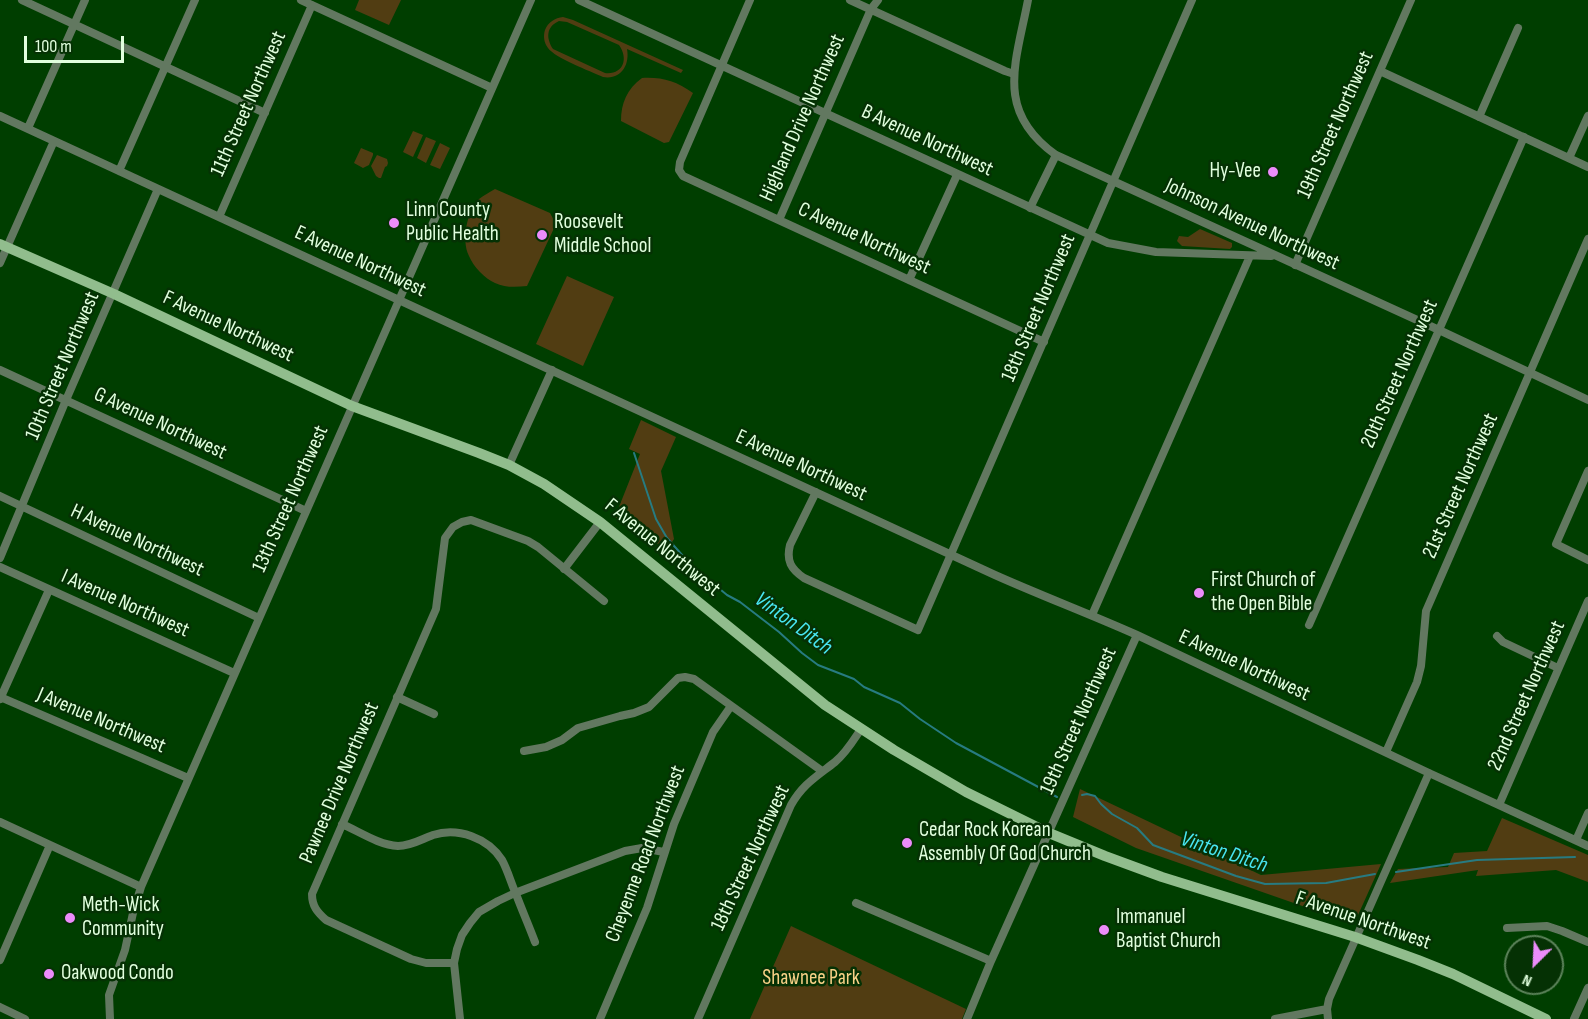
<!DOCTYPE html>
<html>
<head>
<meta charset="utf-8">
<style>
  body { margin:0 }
  #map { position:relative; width:1588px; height:1019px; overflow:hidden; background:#003e00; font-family:"Sofia Sans Condensed",sans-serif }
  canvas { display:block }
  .north { position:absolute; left:1504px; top:935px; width:60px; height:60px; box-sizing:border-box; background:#053104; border:2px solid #5d835b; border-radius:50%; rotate:204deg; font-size:16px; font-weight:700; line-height:24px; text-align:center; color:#e1ffde }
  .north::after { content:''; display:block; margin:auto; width:21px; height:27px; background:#ec8cfa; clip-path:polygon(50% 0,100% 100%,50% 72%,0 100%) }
  .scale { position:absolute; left:24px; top:36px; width:100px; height:27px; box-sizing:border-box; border:3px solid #e1ffde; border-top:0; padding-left:8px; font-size:18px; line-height:21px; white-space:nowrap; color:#e1ffde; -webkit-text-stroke:4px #053104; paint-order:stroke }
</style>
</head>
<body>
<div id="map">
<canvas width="1588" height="1019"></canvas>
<div class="north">N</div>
<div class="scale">100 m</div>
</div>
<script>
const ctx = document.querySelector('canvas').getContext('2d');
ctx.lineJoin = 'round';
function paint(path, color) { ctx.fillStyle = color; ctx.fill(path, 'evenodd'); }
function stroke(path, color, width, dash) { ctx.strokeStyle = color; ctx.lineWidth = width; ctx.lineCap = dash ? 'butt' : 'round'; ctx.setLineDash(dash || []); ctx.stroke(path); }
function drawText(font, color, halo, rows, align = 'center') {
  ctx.font = font + ' "Sofia Sans Condensed",sans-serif'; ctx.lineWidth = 5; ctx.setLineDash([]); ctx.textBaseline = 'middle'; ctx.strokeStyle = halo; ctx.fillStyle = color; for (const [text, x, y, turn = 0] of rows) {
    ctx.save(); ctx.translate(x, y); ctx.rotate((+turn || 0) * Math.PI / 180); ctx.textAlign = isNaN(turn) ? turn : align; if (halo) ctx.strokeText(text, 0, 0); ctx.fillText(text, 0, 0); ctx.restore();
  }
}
const green = new Path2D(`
  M 359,0 L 401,0 L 389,25 L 355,10 Z
  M 563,17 L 573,20 L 683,70 L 681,73 L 627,49 C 630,65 621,80 603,77 C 590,71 555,58 548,48 C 544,43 543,36 545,30 C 548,22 555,18 563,17 ZM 559,21 L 567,22 L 619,45 C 629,59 623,75 605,73 L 553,49 C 546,38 546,27 559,21 Z
  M 642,78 C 662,77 676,81 693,93 L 669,142 L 664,143 L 621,121 C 621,103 627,89 642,78 Z
  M 413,131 L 423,135 L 413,157 L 403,152 Z
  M 426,137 L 436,141 L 426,163 L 417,158 Z
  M 440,143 L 450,148 L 440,169 L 430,165 Z
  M 361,148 L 373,153 L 373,155 L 369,165 L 363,168 L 354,163 Z
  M 377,155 L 387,159 L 388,163 L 387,166 L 385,167 L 381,178 L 379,178 L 376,176 L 371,166 Z
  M 495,189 L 550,213 L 556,224 L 527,286 C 517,287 505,288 495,283 C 485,279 473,266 469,256 C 461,240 467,211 479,199 C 484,195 490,192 495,189 Z
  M 1200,229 L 1232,243 L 1232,247 L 1230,249 L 1182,246 L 1177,241 L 1179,236 L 1188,237 Z
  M 567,276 L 614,297 L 583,366 L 536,344 Z
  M 641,420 L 676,437 L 661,471 L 674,539 L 667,550 L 615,517 L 640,454 L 629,449 Z
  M 1080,789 L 1261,875 L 1381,864 L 1354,924 L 1136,848 L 1073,817 Z
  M 1502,818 L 1588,855 L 1588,882 L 1556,870 L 1476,876 L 1478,870 L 1390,883 L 1398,869 L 1448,867 L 1454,853 L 1487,851 Z
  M 791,926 L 966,1009 L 962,1019 L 750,1019 Z`);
const stream = new Path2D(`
  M 634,453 L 656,519 L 667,538 L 691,565 L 727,595 L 740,602 L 779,632 L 802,653 L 818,665 L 854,679 L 864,687 L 900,703 L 920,719 L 956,743 L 1057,797
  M 1082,795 L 1087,794 L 1095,796 L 1101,804 L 1112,814 L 1137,828 L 1153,845 L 1236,876 L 1265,884 L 1326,883 L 1375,874
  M 1396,872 L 1477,860 L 1575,857`);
const minor = new Path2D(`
  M 22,0 L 265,113
  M 301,0 L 492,88
  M 579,0 L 1108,243 L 1156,252 L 1271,256
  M 750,0 L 680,162 L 679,170 L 683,176 L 1044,342
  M 850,0 L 1005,71 L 1014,74
  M 1028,0 C 1016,63 994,111 1056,155 L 1439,330 L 1588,400
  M 1380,71 L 1588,167
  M 0,116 L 995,575 C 1042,596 1090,614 1137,635 L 1429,773 L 1588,846
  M 1479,117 L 1518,28
  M 28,128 L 85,0
  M 1569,158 L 1588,116
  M 119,171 L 195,0
  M 1030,208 L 1056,155
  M 219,217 L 312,5
  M 779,220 L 871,9 L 878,0
  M 0,263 L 54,141
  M 1295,265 L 1411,0
  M 909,280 L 957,175
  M 0,370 L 306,511
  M 509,465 L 552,370
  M 1588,471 L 1556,544 L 1588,560
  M 816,492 L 790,545 C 786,561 791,569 804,578 L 918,630 L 1192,0
  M 0,496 L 259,618
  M 0,558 L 66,400 L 158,189
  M 0,567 L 234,673
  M 564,569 L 600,522
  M 1092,615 L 1250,256
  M 1309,625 L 1524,137
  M 1497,636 L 1503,642 L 1558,668
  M 0,697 L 188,778
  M 397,697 L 434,714
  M 0,699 L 49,590
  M 524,751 L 546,747 L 562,740 L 578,728 L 620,716 L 634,713 L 649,707 L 678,678 L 685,677 L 694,679 L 822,771
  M 1386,752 L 1417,682 L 1421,666 L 1426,611 L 1588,239
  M 1499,805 L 1588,601
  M 0,822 L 141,887
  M 342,824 C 360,832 379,845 398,846 C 411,846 422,839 433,835 C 458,827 488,838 502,860 C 508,871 511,883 516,894 C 522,910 529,926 535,942
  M 1576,840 L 1588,813
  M 856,903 L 991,961
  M 1507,928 L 1547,926 L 1562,931 L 1588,942
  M 0,960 L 50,845
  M 454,963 L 426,963 L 411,959 L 326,920 C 317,912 312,906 312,894 L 436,609 L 445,538 L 453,527 L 462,522 L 471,520 L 528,541 L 538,547 L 604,601
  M 0,1007 L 25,1019
  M 110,1019 L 109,995 L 125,950 L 133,913 L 141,887 L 531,0
  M 460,1019 L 454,963 L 457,949 L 462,935 L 470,923 L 479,912 L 498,901 L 515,893 L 625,851 L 642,848 L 664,852
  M 600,1019 L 647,908 L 674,824 L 713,732 L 731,706
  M 698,1019 L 791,805 C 803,784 816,777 835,762 C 846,753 853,741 861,729
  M 967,1019 L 991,961 L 1137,635
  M 1275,1019 L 1327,1009
  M 1328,1019 L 1327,1009 L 1329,999 L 1429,773
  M 1574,1019 L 1588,988`);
const major = new Path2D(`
  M 0,244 L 114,294 L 352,406 L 479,453 L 509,465 L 544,484 L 600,522 L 825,705 L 894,750 L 966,792 L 1049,833 L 1105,856 L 1162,877 L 1355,937 L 1418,960 L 1453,974 L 1546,1019`);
const markers = [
  [1273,172,6,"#ec8cfa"],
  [394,223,6,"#ec8cfa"],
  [542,235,6,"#ec8cfa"],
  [1199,593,6,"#ec8cfa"],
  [907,843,6,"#ec8cfa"],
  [70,918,6,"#ec8cfa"],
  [1104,930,6,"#ec8cfa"],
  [49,974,6,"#ec8cfa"]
];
const streetNames = [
  ["11th Street Northwest",249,104,-66],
  ["Highland Drive Northwest",803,118,-66],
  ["19th Street Northwest",1336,125,-66],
  ["B Avenue Northwest",927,141,25],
  ["Johnson Avenue Northwest",1252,225,25],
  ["C Avenue Northwest",864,239,25],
  ["E Avenue Northwest",360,262,25],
  ["18th Street Northwest",1039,308,-67],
  ["F Avenue Northwest",228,327,25],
  ["10th Street Northwest",63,366,-67],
  ["20th Street Northwest",1400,374,-66],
  ["G Avenue Northwest",160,424,25],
  ["E Avenue Northwest",801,466,25],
  ["21st Street Northwest",1461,486,-66],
  ["13th Street Northwest",291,499,-66],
  ["H Avenue Northwest",137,541,25],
  ["F Avenue Northwest",662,548,39],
  ["I Avenue Northwest",125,604,24],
  ["E Avenue Northwest",1244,666,25],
  ["22nd Street Northwest",1527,696,-66],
  ["J Avenue Northwest",101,721,23],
  ["19th Street Northwest",1079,721,-66],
  ["Pawnee Drive Northwest",340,783,-67],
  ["Cheyenne Road Northwest",646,854,-69],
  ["18th Street Northwest",751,858,-65],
  ["F Avenue Northwest",1363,921,19]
];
const poiNames = [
  ["Hy-Vee",1261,172,"right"],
  ["Linn County",406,211],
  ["Public Health",406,235],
  ["Roosevelt",554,223],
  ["Middle School",554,247],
  ["First Church of",1211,581],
  ["the Open Bible",1211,605],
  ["Cedar Rock Korean",919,831],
  ["Assembly Of God Church",919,855],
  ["Meth-Wick",82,906],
  ["Community",82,930],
  ["Immanuel",1116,918],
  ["Baptist Church",1116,942],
  ["Oakwood Condo",61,974]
];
const parkNames = [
  ["Shawnee Park",811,979]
];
const waterNames = [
  ["Vinton Ditch",793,624,36],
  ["Vinton Ditch",1224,853,18]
];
paint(green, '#513d12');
stroke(stream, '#277b81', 2);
stroke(minor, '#627860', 8);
stroke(major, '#91bd8d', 10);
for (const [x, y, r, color] of markers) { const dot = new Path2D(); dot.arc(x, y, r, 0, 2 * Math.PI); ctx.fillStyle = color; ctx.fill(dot); stroke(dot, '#053104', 2); }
drawText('21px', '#e1ffde', '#053104', streetNames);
drawText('21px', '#e1ffde', '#053104', poiNames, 'left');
drawText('21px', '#f8d187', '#053104', parkNames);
drawText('italic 22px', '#48e5f1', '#053104', waterNames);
</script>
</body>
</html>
